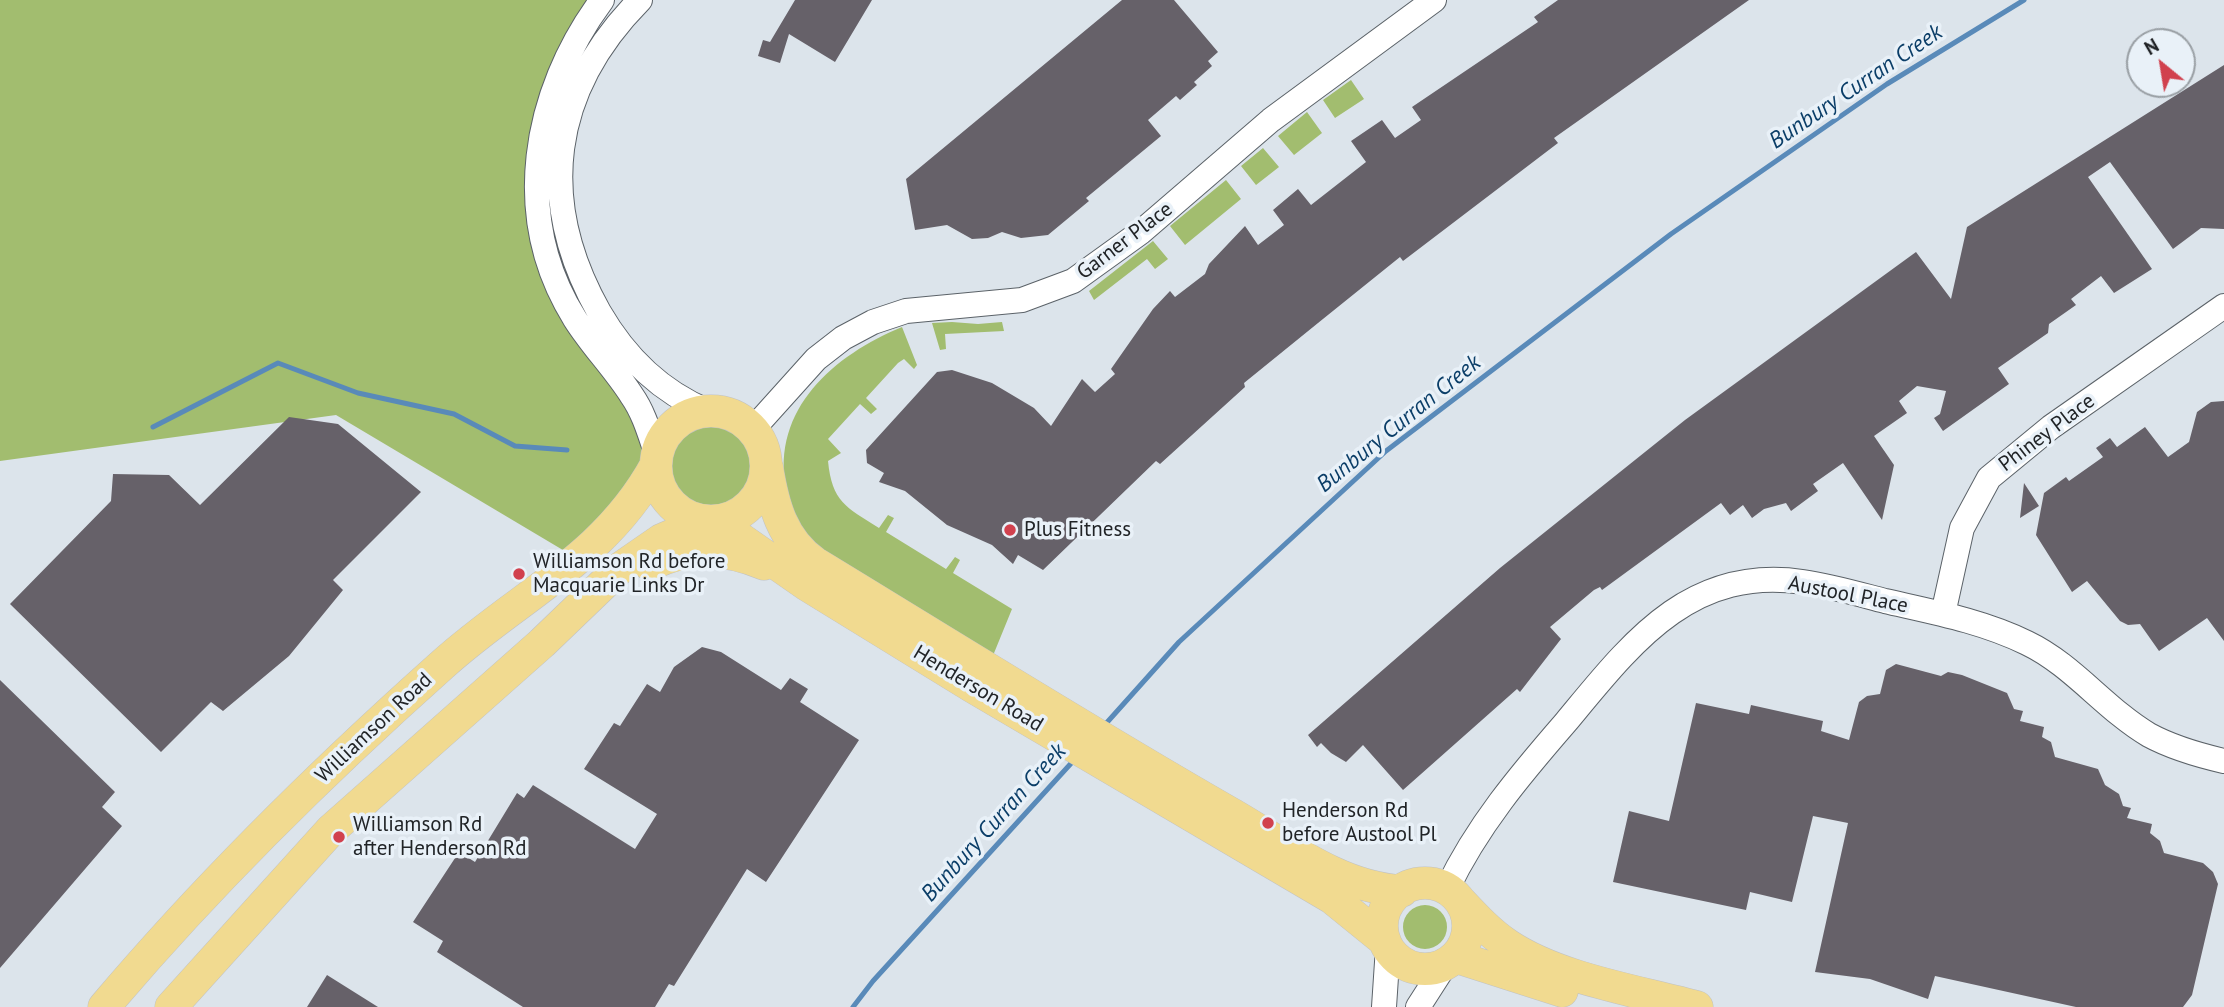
<!DOCTYPE html>
<html>
<head>
<meta charset="utf-8">
<style>
  body { margin:0 }
  #map { position:relative; width:2224px; height:1007px; overflow:hidden; background:#dce4eb; font-family:"PT Sans",sans-serif }
  canvas { display:block }
  .north { position:absolute; left:2126px; top:28px; width:70px; height:70px; box-sizing:border-box; background:#e9f1f8; border:2px solid #999fa4; border-radius:50%; rotate:330deg; font-size:19px; font-weight:700; line-height:28px; text-align:center; color:#212427 }
  .north::after { content:''; display:block; margin:auto; width:24px; height:32px; background:#d1414e; clip-path:polygon(50% 0,100% 100%,50% 72%,0 100%) }
</style>
</head>
<body>
<div id="map">
<canvas width="2224" height="1007"></canvas>
<div class="north">N</div>
</div>
<script>
const ctx = document.querySelector('canvas').getContext('2d');
ctx.lineJoin = 'round';
function paint(path, color) { ctx.fillStyle = color; ctx.fill(path, 'evenodd'); }
function stroke(path, color, width, dash) { ctx.strokeStyle = color; ctx.lineWidth = width; ctx.lineCap = dash ? 'butt' : 'round'; ctx.setLineDash(dash || []); ctx.stroke(path); }
function drawText(font, color, halo, rows, align = 'center') {
  ctx.font = font + ' "PT Sans",sans-serif'; ctx.lineWidth = 7; ctx.setLineDash([]); ctx.textBaseline = 'middle'; ctx.strokeStyle = halo; ctx.fillStyle = color; for (const [text, x, y, turn = 0] of rows) {
    ctx.save(); ctx.translate(x, y); ctx.rotate((+turn || 0) * Math.PI / 180); ctx.textAlign = isNaN(turn) ? turn : align; if (halo) ctx.strokeText(text, 0, 0); ctx.fillText(text, 0, 0); ctx.restore();
  }
}
const green = new Path2D(`
  M 0,0 L 604,0 L 584,24 L 542,235 L 657,455 L 578,559 L 336,415 L 0,461 Z
  M 1351,80 L 1364,99 L 1335,118 L 1323,100 Z
  M 1307,112 L 1322,133 L 1294,155 L 1278,136 Z
  M 1263,148 L 1279,167 L 1256,185 L 1241,166 Z
  M 1226,180 L 1241,199 L 1185,245 L 1170,226 Z
  M 1153,241 L 1168,259 L 1155,269 L 1147,259 L 1094,300 L 1089,291 Z
  M 952,322 L 978,324 L 1002,322 L 1004,331 L 945,334 L 946,349 L 940,350 L 932,323 Z
  M 902,327 L 917,365 L 914,369 L 904,359 L 898,363 L 866,398 L 877,409 L 871,414 L 860,404 L 828,439 L 841,453 L 828,461 C 832,502 846,507 879,528 L 888,515 L 894,518 L 886,532 L 946,569 L 955,557 L 960,560 L 953,573 L 1012,609 L 992,658 C 952,633 911,608 870,583 C 852,573 830,564 815,550 C 796,533 791,514 786,489 C 771,409 834,355 902,327 Z
  M669 465a41 41 0 1 1 82 0a41 41 0 1 1-82 0Z
  M1403 927a22 22 0 1 1 44 0a22 22 0 1 1-44 0Z`);
const stream = new Path2D(`
  M 153,427 L 278,363 L 358,393 L 454,414 L 515,446 L 567,450
  M 1102,728 L 1179,642 L 1386,451 L 1671,234 L 1887,84 L 2024,0
  M 853,1007 L 873,981 L 1075,759`);
const building = new Path2D(`
  M 795,0 L 872,0 L 835,62 L 789,34 L 780,63 L 758,56 L 763,40 L 770,42 Z
  M 1122,0 L 1174,0 L 1218,52 L 1208,61 L 1212,66 L 1194,82 L 1197,85 L 1180,100 L 1176,96 L 1148,120 L 1161,136 L 1086,198 L 1089,201 L 1048,235 L 1021,238 L 1002,232 L 988,238 L 972,239 L 947,225 L 915,230 L 906,179 Z
  M 1558,0 L 1749,0 L 1554,138 L 1558,143 L 1403,261 L 1400,257 L 1318,323 L 1244,383 L 1245,387 L 1160,464 L 1156,461 L 1043,570 L 1018,555 L 1013,564 L 992,545 L 947,525 L 905,491 L 879,482 L 884,473 L 867,463 L 866,450 L 937,372 L 952,370 L 992,383 L 1034,408 L 1051,426 L 1082,379 L 1095,392 L 1115,374 L 1111,369 L 1153,309 L 1170,291 L 1175,297 L 1205,274 L 1209,264 L 1245,226 L 1258,245 L 1284,225 L 1273,210 L 1298,189 L 1311,205 L 1366,162 L 1351,141 L 1382,120 L 1395,138 L 1421,120 L 1412,107 L 1538,22 L 1534,17 Z
  M 2224,65 L 2224,229 L 2201,228 L 2173,249 L 2110,162 L 2088,177 L 2152,269 L 2114,293 L 2101,276 L 2071,299 L 2076,305 L 2049,324 L 2048,333 L 1998,368 L 2009,384 L 1943,431 L 1934,418 L 1940,414 L 1946,391 L 1917,386 L 1899,401 L 1907,413 L 1874,436 L 1894,465 L 1882,520 L 1843,463 L 1813,484 L 1818,491 L 1791,511 L 1786,503 L 1764,509 L 1752,518 L 1743,505 L 1730,515 L 1721,503 L 1602,590 L 1600,587 L 1594,590 L 1550,627 L 1561,639 L 1520,692 L 1517,689 L 1403,790 L 1363,745 L 1346,762 L 1331,753 L 1321,743 L 1317,747 L 1308,735 L 1500,568 L 1685,420 L 1916,252 L 1951,299 L 1967,227 Z
  M 2224,401 L 2224,641 L 2207,618 L 2159,651 L 2140,624 L 2128,625 L 2120,621 L 2087,581 L 2072,592 L 2036,535 L 2044,493 L 2066,477 L 2069,481 L 2103,457 L 2096,448 L 2110,438 L 2117,447 L 2145,427 L 2168,457 L 2189,442 L 2197,412 L 2211,402 Z
  M 289,417 L 338,424 L 421,492 L 333,580 L 343,590 L 289,656 L 223,711 L 211,702 L 161,752 L 10,604 L 111,501 L 113,474 L 169,475 L 200,505 Z
  M 2024,483 L 2039,506 L 2020,518 Z
  M 702,647 L 721,652 L 781,690 L 790,678 L 808,689 L 800,702 L 859,740 L 766,882 L 747,869 L 674,986 L 669,984 L 655,1007 L 523,1007 L 437,952 L 443,941 L 413,922 L 459,852 L 475,862 L 517,793 L 524,798 L 533,785 L 635,849 L 657,814 L 584,769 L 614,723 L 620,726 L 647,684 L 660,692 L 674,667 Z
  M 1896,664 L 1941,676 L 1948,672 L 1962,675 L 2007,693 L 2014,709 L 2023,711 L 2020,721 L 2044,727 L 2042,737 L 2051,742 L 2055,757 L 2098,769 L 2105,785 L 2119,794 L 2123,806 L 2131,808 L 2127,818 L 2152,824 L 2150,833 L 2160,841 L 2164,853 L 2203,863 L 2213,872 L 2218,884 L 2192,995 L 2183,1007 L 2076,1007 L 1935,976 L 1928,999 L 1870,979 L 1815,972 L 1848,823 L 1813,816 L 1792,902 L 1750,892 L 1746,910 L 1613,882 L 1629,811 L 1669,821 L 1696,703 L 1749,714 L 1751,705 L 1823,721 L 1821,731 L 1849,740 L 1859,702 L 1867,696 L 1880,694 L 1886,670 Z
  M 0,680 L 115,792 L 102,807 L 122,826 L 0,968 Z
  M 327,975 L 378,1007 L 307,1007 Z`);
const minor = new Path2D(`
  M 602,0 C 533,93 511,217 575,319 C 592,346 615,369 632,396 C 644,413 650,435 657,455
  M 640,0 C 550,91 536,200 599,312 C 625,357 659,391 707,411
  M 753,429 L 816,359 L 843,338 L 873,322 L 906,311 L 1022,300 L 1073,281 L 1141,232 L 1271,120 L 1434,0
  M 1943,614 L 1962,528 L 1989,478 L 2051,427 L 2224,306
  M 1447,889 C 1477,826 1520,775 1566,722 C 1630,645 1689,565 1803,582 C 1831,586 1858,594 1885,601 C 1933,612 1982,621 2027,643 C 2073,665 2105,709 2149,735 C 2173,748 2198,755 2224,761
  M 1384,1007 L 1388,947
  M 1418,1007 L 1445,965`);
const major = new Path2D(`
  M656 466a55 55 0 1 1 110 0a55 55 0 1 1-110 0Z
  M 767,467 C 773,505 782,540 815,563 C 953,647 1090,733 1230,813 C 1283,843 1339,888 1402,891
  M 715,521 L 807,585 L 973,687 L 1332,898 L 1385,941
  M 650,565 C 688,545 726,548 764,564
  M1382 926a43 43 0 1 1 86 0a43 43 0 1 1-86 0Z
  M 1461,902 C 1475,917 1490,933 1508,945 C 1559,979 1638,991 1697,1007
  M 1456,957 L 1562,991
  M 104,1007 C 208,884 322,772 442,665 C 518,596 605,559 656,465
  M 171,1007 L 331,830 L 542,643 L 619,569 L 661,540 L 705,521`);
const markers = [
  [1010,530,7,"#d1414e"],
  [519,574,7,"#d1414e"],
  [1268,823,7,"#d1414e"],
  [339,837,7,"#d1414e"]
];
const streetNames = [
  ["Garner Place",1125,241,-37],
  ["Phiney Place",2047,433,-37],
  ["Austool Place",1848,595,11],
  ["Henderson Road",978,689,31],
  ["Williamson Road",374,728,-43]
];
const poiNames = [
  ["Plus Fitness",1024,530],
  ["Williamson Rd before",533,562],
  ["Macquarie Links Dr",533,586],
  ["Henderson Rd",1282,811],
  ["before Austool Pl",1282,835],
  ["Williamson Rd",353,825],
  ["after Henderson Rd",353,849]
];
const waterNames = [
  ["Bunbury Curran Creek",1856,87,-34],
  ["Bunbury Curran Creek",1399,424,-39],
  ["Bunbury Curran Creek",994,823,-48]
];
paint(green, '#a2bd6f');
stroke(stream, '#598ab9', 5);
paint(building, '#666169');
stroke(minor, '#5b6268', 26);
stroke(major, '#c1c2c3', 33);
stroke(minor, '#fff', 24);
stroke(major, '#f1da90', 32);
for (const [x, y, r, color] of markers) { const dot = new Path2D(); dot.arc(x, y, r, 0, 2 * Math.PI); ctx.fillStyle = color; ctx.fill(dot); stroke(dot, '#e9f1f8', 2.5); }
drawText('21px', '#212427', '#e9f1f8', streetNames);
drawText('21px', '#212427', '#e9f1f8', poiNames, 'left');
drawText('italic 23px', '#0b3e68', '#e9f1f8', waterNames);
</script>
</body>
</html>
